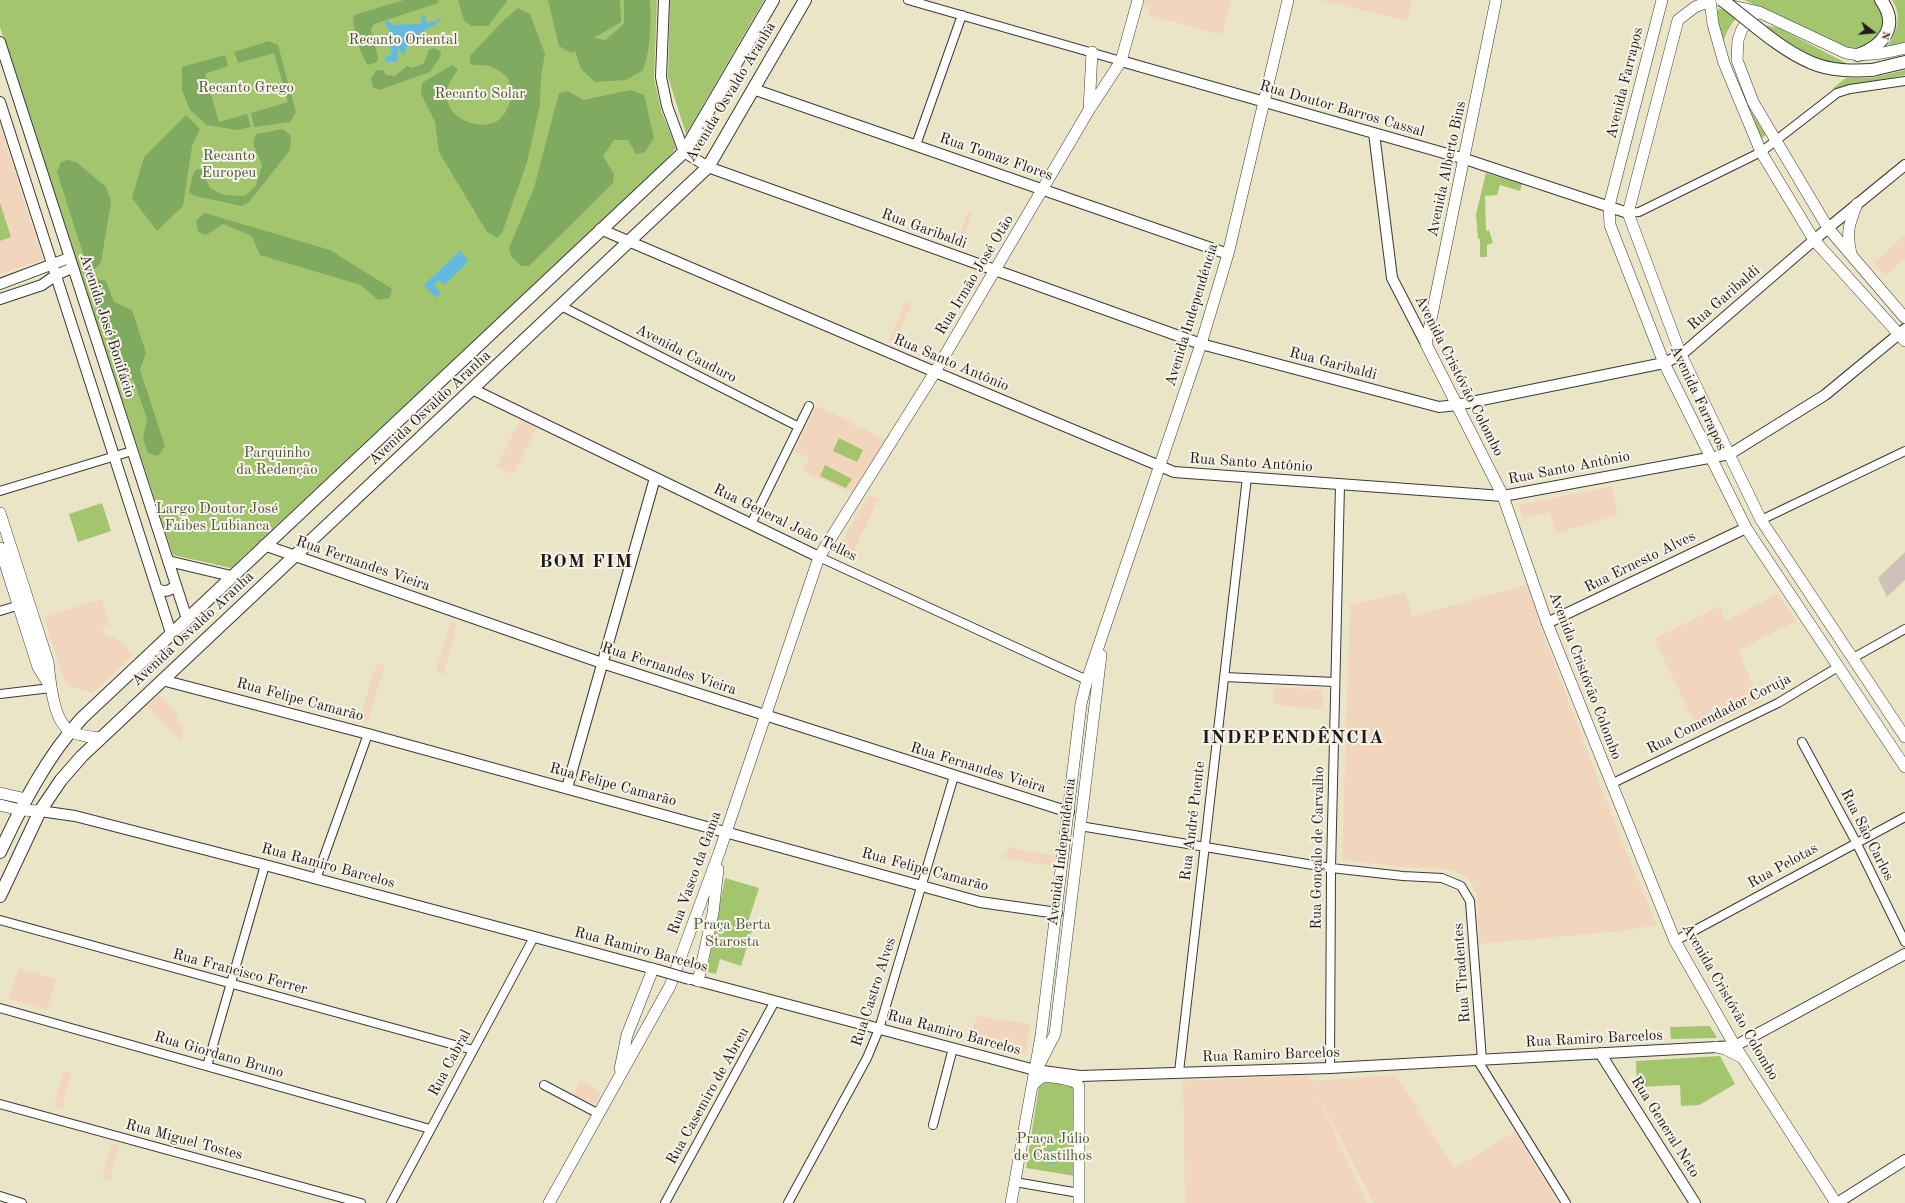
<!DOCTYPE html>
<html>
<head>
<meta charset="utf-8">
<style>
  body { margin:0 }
  #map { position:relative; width:1905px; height:1203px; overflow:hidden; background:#ebe5c7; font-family:"Old Standard TT",serif }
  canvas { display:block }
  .north { position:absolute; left:1853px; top:12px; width:40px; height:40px; -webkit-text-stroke:3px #f7f3e8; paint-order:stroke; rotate:106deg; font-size:11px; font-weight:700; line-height:16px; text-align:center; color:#1c1c1c }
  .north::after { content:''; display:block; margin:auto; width:14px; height:18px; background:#1c1c1c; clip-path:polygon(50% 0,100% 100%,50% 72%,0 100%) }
</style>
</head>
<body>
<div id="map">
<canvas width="1905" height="1203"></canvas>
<div class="north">N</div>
</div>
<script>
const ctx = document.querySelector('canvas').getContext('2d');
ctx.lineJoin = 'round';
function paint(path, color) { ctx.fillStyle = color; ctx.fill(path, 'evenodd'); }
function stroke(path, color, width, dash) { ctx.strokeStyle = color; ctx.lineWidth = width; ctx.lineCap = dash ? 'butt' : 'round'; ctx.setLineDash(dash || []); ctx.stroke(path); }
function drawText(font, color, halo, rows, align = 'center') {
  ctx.font = font + ' "Old Standard TT",serif'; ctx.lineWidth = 4; ctx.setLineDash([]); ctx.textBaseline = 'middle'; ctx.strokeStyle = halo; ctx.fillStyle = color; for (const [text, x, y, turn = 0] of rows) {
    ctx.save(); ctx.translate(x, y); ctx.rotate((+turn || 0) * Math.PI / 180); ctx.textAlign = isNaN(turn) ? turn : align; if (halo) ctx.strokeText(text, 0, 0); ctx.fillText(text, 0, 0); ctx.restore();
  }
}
const built = new Path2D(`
  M 1124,0 L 1232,0 L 1222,35 L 1148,15 L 1150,7 Z
  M 1320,0 L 1412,0 L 1407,21 Z
  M 0,125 L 43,260 L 0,274 Z
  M 968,212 L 973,213 L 960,247 L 955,246 Z
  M 1905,235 L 1905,259 L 1885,276 L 1874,263 Z
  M 906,301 L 912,303 L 894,344 L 888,341 Z
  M 816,406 L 855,423 L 854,426 L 865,429 L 886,440 L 852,493 L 803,471 L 809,458 L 795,451 Z
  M 520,419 L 537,427 L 513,475 L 497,466 Z
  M 1612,486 L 1618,515 L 1556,533 L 1550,512 L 1523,519 L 1518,505 Z
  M 869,495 L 879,499 L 849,560 L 835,553 Z
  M 1528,584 L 1543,633 L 1579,729 L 1620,836 L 1657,925 L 1621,931 L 1479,944 L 1477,896 L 1471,881 L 1453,870 L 1414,868 L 1342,860 L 1350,605 L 1406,592 L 1412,617 Z
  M 1778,594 L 1796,621 L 1738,651 L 1761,702 L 1699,732 L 1654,639 L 1720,606 L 1726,621 Z
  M 102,599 L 110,625 L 103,627 L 103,632 L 122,642 L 133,655 L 93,693 L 66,685 L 44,617 Z
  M 450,622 L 457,624 L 444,674 L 436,672 Z
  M 377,663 L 385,665 L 367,723 L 359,720 Z
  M 1274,687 L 1323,690 L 1323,710 L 1274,704 Z
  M 159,695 L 178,716 L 176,721 L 184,730 L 180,741 L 147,705 Z
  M 1009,846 L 1021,850 L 1056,856 L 1054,866 L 1001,858 L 1002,854 L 1006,855 Z
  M 19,968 L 56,979 L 47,1010 L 9,999 Z
  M 977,1016 L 1030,1024 L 1026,1054 L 970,1039 Z
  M 64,1071 L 71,1074 L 62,1108 L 54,1106 Z
  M 1307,1075 L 1310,1081 L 1395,1075 L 1455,1168 L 1515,1132 L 1558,1203 L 1374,1203 L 1312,1085 L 1367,1203 L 1185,1203 L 1183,1081 Z
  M 580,1081 L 601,1092 L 595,1105 L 573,1094 Z
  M 112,1144 L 119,1146 L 110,1180 L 102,1178 Z`);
const industrial = new Path2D(`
  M 1905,552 L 1905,580 L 1887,597 L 1878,578 Z`);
const green = new Path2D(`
  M 0,0 L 657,0 L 654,78 L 661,110 L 676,148 L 667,159 L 231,568 L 173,555 L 0,27 Z
  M 670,0 L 764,0 L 686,134 L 668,77 Z
  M 1744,0 L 1876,0 L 1885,18 L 1882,36 L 1859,50 L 1847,48 Z
  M 1892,0 L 1905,0 L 1905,43 L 1886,48 C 1897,34 1903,15 1892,0 Z
  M 1719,8 L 1738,16 C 1732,23 1726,32 1724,40 C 1720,62 1754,117 1766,135 L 1758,141 L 1726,62 L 1715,17 Z
  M 1763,25 L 1779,28 L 1848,64 C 1814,63 1789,46 1763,25 Z
  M 1905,70 L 1905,75 L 1832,89 L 1846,78 L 1871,78 Z
  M 1486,173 L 1522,184 L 1520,191 L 1500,185 L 1497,195 L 1485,196 L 1486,231 L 1489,230 L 1493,243 L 1487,245 L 1487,257 L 1480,257 L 1480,239 L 1478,239 L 1476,214 Z
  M 0,203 L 11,237 L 0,241 Z
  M 839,438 L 863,450 L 857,462 L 833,451 Z
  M 825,465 L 852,479 L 846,488 L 820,476 Z
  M 102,503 L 111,531 L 78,542 L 69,514 Z
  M 725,878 L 759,888 L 747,925 L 753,927 L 741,966 L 720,959 L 716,974 L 707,972 Z
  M 1710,1026 L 1717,1038 L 1671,1039 L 1670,1027 Z
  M 1720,1056 L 1735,1084 L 1699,1105 L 1681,1106 L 1680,1085 L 1637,1087 L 1636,1061 Z
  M 1045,1081 L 1070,1084 L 1076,1091 L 1075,1176 L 1026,1168 L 1039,1087 Z`);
const forest = new Path2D(`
  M 404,0 L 439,0 L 438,3 L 374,24 L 371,29 L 378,58 L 377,62 L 368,65 C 361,55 351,27 354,15 Z
  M 458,0 L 508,0 L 488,26 L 471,26 L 464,20 Z
  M 548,0 L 620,0 L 621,22 L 594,38 L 605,40 L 624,24 L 624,0 L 650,0 C 651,24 651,47 643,70 L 626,80 L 595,82 L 581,69 L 575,51 L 571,53 L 559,46 Z
  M 518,8 L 530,14 L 545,54 L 541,76 L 540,105 L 527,162 L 502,233 L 497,238 L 487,232 L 439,152 L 435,122 L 421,94 L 422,83 L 452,65 L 458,69 C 454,77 448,82 447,91 C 443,115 473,130 493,123 C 509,117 515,93 508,79 C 506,75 498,70 494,68 C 488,64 477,66 470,64 L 470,56 L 502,22 Z
  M 269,41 L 278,45 L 296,112 L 290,122 L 254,127 L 251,113 L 288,102 L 274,53 L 238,63 L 234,52 Z
  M 434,48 L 441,52 L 440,57 L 430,72 L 379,90 L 373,87 L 371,78 L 377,70 L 383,70 L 386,75 L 395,76 L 407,66 L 413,68 L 424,63 L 429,50 Z
  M 225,55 L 228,66 L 205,74 L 219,122 L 247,114 L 251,127 L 237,130 L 207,125 L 190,110 L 182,90 L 182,67 Z
  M 630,90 L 644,95 L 654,138 L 645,152 L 636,154 L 628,140 L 614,140 L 603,156 L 614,174 L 613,183 L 529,266 L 521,266 L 511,256 L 509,248 L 534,188 L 559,93 L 567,91 L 584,100 Z
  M 186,115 L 200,129 L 192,146 L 183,206 L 157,231 L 132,198 L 144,157 Z
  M 283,129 L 291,136 L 290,150 L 249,202 L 242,206 L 195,196 L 189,192 L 193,174 L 197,169 L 202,170 L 210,188 L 224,195 L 245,196 L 256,185 L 262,165 L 253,144 L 256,134 Z
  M 68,160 L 76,162 L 106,187 L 111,202 L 101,262 L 95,269 L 87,266 L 57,172 L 61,162 Z
  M 205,213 L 330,250 L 392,289 L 390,298 L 378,300 L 361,285 L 260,255 L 252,236 L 223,224 L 206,235 L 198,232 L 196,221 Z
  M 97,279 L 106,281 L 114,302 L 132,310 L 146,353 L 140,370 L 165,446 L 158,456 L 148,453 L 143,438 L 147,419 L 134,381 L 119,371 L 92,287 Z`);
const water = new Path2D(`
  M 426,16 L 426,22 C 433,23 438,20 444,16 L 435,25 L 423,31 L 423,33 L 420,32 L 418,35 L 413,34 L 412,37 L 404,37 L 403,39 L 413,40 L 406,47 L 404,56 L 398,48 L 397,62 L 386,62 L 385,58 L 392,54 L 388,42 L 382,45 L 381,40 L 388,39 L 389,28 L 384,23 L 388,20 L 392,25 L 420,24 L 422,19 L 420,17 Z
  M 460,251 L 469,261 L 444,285 L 439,280 L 434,285 L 441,293 L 436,298 L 424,285 Z
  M1044 1157a7 7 0 1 1 14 0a7 7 0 1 1-14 0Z`);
const minor = new Path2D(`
  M 908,0 L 1121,61
  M 916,145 L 962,15
  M 1628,213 L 1639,212 L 1761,152 L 1837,93 L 1850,89 L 1905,81
  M 561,306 L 799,427
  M 0,491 L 132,451
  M 1761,520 L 1905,451
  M 751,524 L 809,406
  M 819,557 L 1087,680
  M 0,611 L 23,604
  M 1853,658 L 1905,629
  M 1224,677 L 1335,682
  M 0,694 L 51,688
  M 1802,742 L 1856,842 L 1905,942
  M 1611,784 L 1778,703 L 1838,667
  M 1080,826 L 1331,868 L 1403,876 L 1442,878 L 1461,886 L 1470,901 L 1482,1060
  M 316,879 L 368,734
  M 0,920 L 473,1050
  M 1675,941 L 1905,817
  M 0,1008 L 430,1129
  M 1478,1061 L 1566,1203
  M 207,1066 L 265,865
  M 1330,1068 L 1331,868 L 1340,485
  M 1179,1072 L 1247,477
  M 544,1085 L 599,1114
  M 0,1104 L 361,1203
  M 933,1125 L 953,1048
  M 1015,1182 L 1079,1193
  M 0,1196 L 22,1203
  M 391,1203 L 534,937
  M 665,1203 L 775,1001
  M 788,1203 L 867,1058 L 879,1029 L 954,776`);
const tertiary = new Path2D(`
  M 664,0 L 661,77 L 667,106 L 684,152 L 708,167 L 1201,344 L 1439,407 L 1457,405 L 1664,363 L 1681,355 L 1828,228 L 1905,165
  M 0,42 L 187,619
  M 1121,61 L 1465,159 L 1628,213
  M 753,89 L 1228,254
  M 0,102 L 171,633
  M 1374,133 L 1392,278 L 1426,344
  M 600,229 L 935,372 L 1174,472 L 1503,496 L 1730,454 L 1825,395 L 1905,329
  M 0,284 L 69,258
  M 0,299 L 42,285 L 56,275 L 72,268
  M 472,389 L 819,557
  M 264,545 L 602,663 L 1069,812
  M 168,561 L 231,576
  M 157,589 C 165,592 169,592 176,585
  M 1547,623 L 1746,528
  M 162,680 L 368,734 L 980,902 L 1057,913
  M 567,788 L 655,478
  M 40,811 L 75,816 L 265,865 L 658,970
  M 691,979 L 1035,1070 L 1080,1076 L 1330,1068 L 1735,1046 L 1905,954
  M 1600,1053 L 1695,1203
  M 1837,1203 L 1905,1160`);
const secondary = new Path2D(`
  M 1496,0 L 1426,344 L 1503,496 L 1547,623 L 1675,941 L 1735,1046 L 1836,1203
  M 1662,0 L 1609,206 L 1610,225 L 1664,363 L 1746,528 L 1905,767
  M 1710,0 L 1713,24 L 1724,63 L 1761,152 L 1814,240 L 1905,341
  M 1710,1 L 1695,7 L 1678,20 L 1628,213 L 1681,355 L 1761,520 L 1905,737
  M 1728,5 L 1759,12 L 1846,53 C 1866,57 1885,53 1905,48
  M 1759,12 L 1750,18 L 1742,29 L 1738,40 L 1737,60 L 1753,102 L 1828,228 L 1905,318
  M 1089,110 L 1092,52
  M 1851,254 C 1846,232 1849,224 1857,204
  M 0,513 L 48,662 C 50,680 53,721 70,731 C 78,736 91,737 100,738
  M 0,548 L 38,667 L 50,686
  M 0,793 L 26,799
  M 0,805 L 20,810 L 40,811
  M 698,981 L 713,913 L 718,869
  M 1716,1047 L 1725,1049 L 1741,1057
  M 1040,1063 L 1055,1034 L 1101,655
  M 620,1069 L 627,1035 L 653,969
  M 1033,1085 C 1036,1082 1038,1078 1043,1077 C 1051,1076 1075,1079 1079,1086 L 1079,1203
  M 549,1203 L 670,986 L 719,853 L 819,557 L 935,372 L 1089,110 L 1121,61 L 1138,0
  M 1011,1203 L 1041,1036 L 1081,704 L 1087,680 L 1201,344 L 1228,254 L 1288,0`);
const primary = new Path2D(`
  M 1858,55 C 1883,46 1900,26 1881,0
  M 1872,70 L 1905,62
  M 0,852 C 22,805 47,756 82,718 L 684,152 L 773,0
  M 0,896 L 40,811 L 61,780 L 82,756 L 708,167 L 805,0`);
const tertiaryBridge = new Path2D(`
  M 658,970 L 689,979`);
const primaryBridge = new Path2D(`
  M 1722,0 C 1750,21 1779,49 1812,63 C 1831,71 1852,71 1872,70`);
const parkNames = [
  ["Recanto Oriental",403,40],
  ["Recanto Grego",246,88],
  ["Recanto Solar",480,94],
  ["Recanto",229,156],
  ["Europeu",229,173],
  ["Parquinho",277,453],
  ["da Redenção",277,470],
  ["Largo Doutor José",217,509],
  ["Faibes Lubianca",217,526],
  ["Praça Berta",732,925],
  ["Starosta",732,942],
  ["Praça Júlio",1053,1139],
  ["de Castilhos",1053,1156]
];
const streetNames = [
  ["Avenida Farrapos",1625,83,-76],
  ["Avenida Osvaldo Aranha",731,92,-59],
  ["Rua Doutor Barros Cassal",1342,109,16],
  ["Rua Tomaz Flores",996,157,19],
  ["Avenida Alberto Bins",1447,169,-78],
  ["Rua Garibaldi",924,229,20],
  ["Rua Irmão José Otão",975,275,-59],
  ["Rua Garibaldi",1724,298,-41],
  ["Avenida Independência",1192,315,-73],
  ["Avenida José Bonifácio",107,326,72],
  ["Avenida Cauduro",686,354,27],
  ["Rua Santo Antônio",951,363,23],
  ["Rua Garibaldi",1333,364,15],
  ["Avenida Cristóvão Colombo",1459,376,63],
  ["Avenida Farrapos",1698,398,65],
  ["Avenida Osvaldo Aranha",430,408,-43],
  ["Rua Santo Antônio",1251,463,4],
  ["Rua Santo Antônio",1569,468,-11],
  ["Rua General João Telles",785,523,26],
  ["Rua Ernesto Alves",1640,562,-26],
  ["Rua Fernandes Vieira",363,564,19],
  ["Avenida Osvaldo Aranha",193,629,-43],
  ["Rua Fernandes Vieira",669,669,18],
  ["Avenida Cristóvão Colombo",1585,676,69],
  ["Rua Felipe Camarão",300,700,15],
  ["Rua Comendador Coruja",1719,714,-27],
  ["Rua Fernandes Vieira",978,768,17],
  ["Rua Felipe Camarão",613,785,15],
  ["Rua André Puente",1193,821,-83],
  ["Rua São Carlos",1867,835,63],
  ["Rua Gonçalo de Carvalho",1318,848,-89],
  ["Avenida Independência",1062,852,-83],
  ["Rua Ramiro Barcelos",328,866,15],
  ["Rua Pelotas",1783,866,-29],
  ["Rua Felipe Camarão",925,870,15],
  ["Rua Vasco da Gama",695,873,-70],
  ["Rua Ramiro Barcelos",641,950,15],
  ["Rua Francisco Ferrer",240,972,15],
  ["Rua Tiradentes",1462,973,-94],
  ["Rua Castro Alves",874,992,-72],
  ["Avenida Cristóvão Colombo",1730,1002,60],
  ["Rua Ramiro Barcelos",954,1033,15],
  ["Rua Ramiro Barcelos",1594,1039,-3],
  ["Rua Giordano Bruno",219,1055,16],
  ["Rua Ramiro Barcelos",1271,1055,-2],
  ["Rua Cabral",450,1063,-62],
  ["Rua Casemiro de Abreu",708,1096,-61],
  ["Rua General Neto",1665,1127,58],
  ["Rua Miguel Tostes",184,1140,15]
];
const districtNames = [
  ["BOM FIM",586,562],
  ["INDEPENDÊNCIA",1293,738]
];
paint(built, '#f2d5bd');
paint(industrial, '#cfc1ba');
paint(green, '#a2c56e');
paint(forest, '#81aa61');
paint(water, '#64b9e0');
stroke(minor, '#3b3a36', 10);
stroke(tertiary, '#3b3a36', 12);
stroke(secondary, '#3b3a36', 12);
stroke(primary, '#3b3a36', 14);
stroke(minor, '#fff', 8);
stroke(tertiary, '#fff', 10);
stroke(secondary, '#fff', 11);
stroke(primary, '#fff', 12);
stroke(tertiaryBridge, '#3b3a36', 12, []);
stroke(primaryBridge, '#3b3a36', 14, []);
stroke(tertiaryBridge, '#fff', 10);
stroke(primaryBridge, '#fff', 12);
drawText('15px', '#4b5739', '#f7f3e8', parkNames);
drawText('15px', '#1c1c1c', '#f7f3e8', streetNames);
ctx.letterSpacing = '1px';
drawText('bold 19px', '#1c1c1c', '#f7f3e8', districtNames);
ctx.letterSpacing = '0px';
</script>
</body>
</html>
